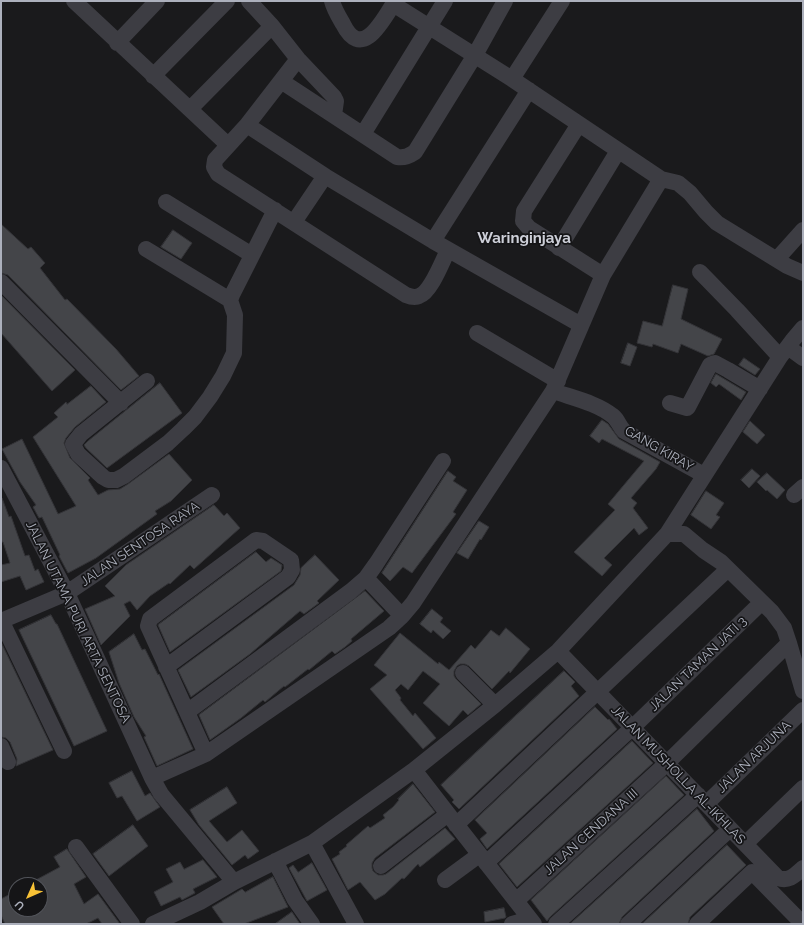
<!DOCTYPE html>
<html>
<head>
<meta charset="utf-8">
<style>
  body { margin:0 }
  #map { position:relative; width:804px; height:925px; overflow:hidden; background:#1a1a1c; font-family:Raleway,sans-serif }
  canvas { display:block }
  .frame { position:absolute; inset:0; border:2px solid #acb0bc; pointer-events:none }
  .north { position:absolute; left:8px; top:877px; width:40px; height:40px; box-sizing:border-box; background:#151517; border:1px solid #515359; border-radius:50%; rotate:225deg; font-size:11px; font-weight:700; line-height:16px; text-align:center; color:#acb0bc }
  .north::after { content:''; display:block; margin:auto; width:14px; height:18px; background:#f8c236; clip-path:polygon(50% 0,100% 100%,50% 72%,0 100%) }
</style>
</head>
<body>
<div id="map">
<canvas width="804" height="925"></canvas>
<div class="frame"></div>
<div class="north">U</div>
</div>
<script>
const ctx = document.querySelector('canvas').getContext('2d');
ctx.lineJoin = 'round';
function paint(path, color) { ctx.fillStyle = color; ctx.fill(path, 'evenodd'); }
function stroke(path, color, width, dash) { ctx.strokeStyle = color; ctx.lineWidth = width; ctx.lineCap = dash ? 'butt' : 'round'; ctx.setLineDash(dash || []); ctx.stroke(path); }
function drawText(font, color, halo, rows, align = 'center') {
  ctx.font = font + ' Raleway,sans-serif'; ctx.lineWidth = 3.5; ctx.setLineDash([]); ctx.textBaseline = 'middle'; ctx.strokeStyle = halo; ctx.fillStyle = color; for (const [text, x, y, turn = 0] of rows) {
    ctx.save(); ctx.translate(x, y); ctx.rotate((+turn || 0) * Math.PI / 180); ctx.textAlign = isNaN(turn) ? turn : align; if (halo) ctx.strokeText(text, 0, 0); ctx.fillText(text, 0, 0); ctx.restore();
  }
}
const building = new Path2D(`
  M 1,224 L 28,249 L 31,247 L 45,263 L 40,268 L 65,300 L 67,299 L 116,349 L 139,376 L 121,390 L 8,275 L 1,273 Z
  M 173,230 L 192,243 L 181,259 L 161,247 Z
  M 673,285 L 688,289 L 681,319 L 722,339 L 714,354 L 708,356 L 681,344 L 678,353 L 653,344 L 652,347 L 637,343 L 643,321 L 662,326 Z
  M 1,295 L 75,370 L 52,391 L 1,333 Z
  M 628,343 L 637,347 L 630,366 L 621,363 Z
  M 744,358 L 760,369 L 755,375 L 739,365 Z
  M 716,374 L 746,392 L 741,400 L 719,384 L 716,387 L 711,383 Z
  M 160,383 L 182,413 L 107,468 L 86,448 L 84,445 L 88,441 Z
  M 91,386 L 106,402 L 75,427 L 66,438 L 64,443 L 70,458 L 90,478 L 88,480 L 98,495 L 108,490 L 120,489 L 128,484 L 169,454 L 192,480 L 171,501 L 155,511 L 157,514 L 96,558 L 68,573 L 59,556 L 60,555 L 42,517 L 39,518 L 33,507 L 36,505 L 20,482 L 2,449 L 22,439 L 58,514 L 76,506 L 33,437 L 58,417 L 54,413 L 66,402 L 67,404 Z
  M 602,420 L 608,424 L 619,439 L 660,462 L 656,469 L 631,498 L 637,503 L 633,508 L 648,528 L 639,535 L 634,528 L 604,558 L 612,565 L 602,576 L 574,552 L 615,510 L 608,504 L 644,461 L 602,439 L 599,443 L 590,436 Z
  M 750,421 L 765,435 L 757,444 L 743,432 Z
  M 752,469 L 760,476 L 749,488 L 741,480 Z
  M 448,471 L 456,477 L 453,481 L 467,490 L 453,512 L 456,514 L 412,573 L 403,567 L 390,581 L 382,573 Z
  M 767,473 L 785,490 L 777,499 L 767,490 L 766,491 L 757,482 Z
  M 706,491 L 724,503 L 716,515 L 720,517 L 711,529 L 691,515 Z
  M 1,498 L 2,498 L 9,517 L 11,516 L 25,556 L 29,555 L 35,571 L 38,569 L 44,582 L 26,590 L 20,576 L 1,582 L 1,565 L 10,563 L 3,542 L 1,542 Z
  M 214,505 L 224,516 L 227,513 L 240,528 L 194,569 L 190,565 L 170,584 L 169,583 L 150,596 L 137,610 L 130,601 L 124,604 L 130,616 L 101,645 L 85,609 L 115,596 L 105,586 L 126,565 Z
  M 479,521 L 489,527 L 481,540 L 480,539 L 468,559 L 457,553 Z
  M 256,552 L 266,562 L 271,558 L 282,565 L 281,571 L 170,652 L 158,625 Z
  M 315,555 L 339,580 L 317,601 L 319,603 L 304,614 L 300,611 L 250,654 L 191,697 L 178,670 L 294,585 L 300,575 L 301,568 Z
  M 365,591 L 384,611 L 351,639 L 352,641 L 345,647 L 335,654 L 332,651 L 309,670 L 308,669 L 285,687 L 284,686 L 265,702 L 263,700 L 241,718 L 210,740 L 199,715 Z
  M 432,609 L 443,618 L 440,622 L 451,631 L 443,639 L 433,630 L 431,633 L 420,624 Z
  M 51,615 L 56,624 L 57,624 L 107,731 L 74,746 L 19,630 Z
  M 506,628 L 530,649 L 510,673 L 509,671 L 492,689 L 469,666 L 465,664 L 460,664 L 457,666 L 454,671 L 454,676 L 456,679 L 481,704 L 468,715 L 463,710 L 449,726 L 423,703 L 440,684 L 423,671 L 408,690 L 401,684 L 395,690 L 401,698 L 400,700 L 413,716 L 415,713 L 436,738 L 423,749 L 370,689 L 387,675 L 374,665 L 400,633 L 438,664 L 439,662 L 449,670 L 471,645 L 475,649 L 491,630 L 499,636 Z
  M 134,634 L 142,650 L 145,649 L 158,675 L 159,674 L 193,749 L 157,766 L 144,737 L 146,736 L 134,717 L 119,683 L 109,652 Z
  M 1,642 L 53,750 L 16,766 L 17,759 L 10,742 L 6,738 L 1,737 Z
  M 564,671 L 575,682 L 571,686 L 579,696 L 459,809 L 452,802 L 454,800 L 441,785 Z
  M 595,707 L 608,720 L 609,719 L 617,729 L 487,849 L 480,839 L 487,833 L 475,820 Z
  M 632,741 L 653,763 L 517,887 L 499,864 Z
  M 132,771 L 145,796 L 150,793 L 160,807 L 137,821 L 122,796 L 117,798 L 109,783 Z
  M 666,776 L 684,795 L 550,917 L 547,921 L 531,900 Z
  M 413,784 L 435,812 L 375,858 L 372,863 L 372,868 L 373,871 L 378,875 L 383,875 L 386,874 L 445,828 L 455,839 L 420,867 L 418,864 L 404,879 L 402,878 L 385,894 L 375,900 L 360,882 L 348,890 L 332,859 L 340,854 L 339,852 L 347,846 L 346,845 L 368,826 L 370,828 L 385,818 L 383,815 L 393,807 L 399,800 L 398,799 Z
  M 227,787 L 237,803 L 209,821 L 227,842 L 242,830 L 259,851 L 248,859 L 245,855 L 232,865 L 199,825 L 190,810 Z
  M 697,809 L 714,831 L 622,917 L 619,924 L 570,924 Z
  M 133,825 L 148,846 L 109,876 L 93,854 Z
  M 727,845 L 746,865 L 690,917 L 688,924 L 642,924 Z
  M 67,849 L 86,877 L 74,884 L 84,904 L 98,894 L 120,924 L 102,924 L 98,918 L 86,924 L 5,924 L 1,915 L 1,899 L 16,891 L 16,909 L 40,909 L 40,885 L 37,885 L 34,881 L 60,867 L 54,857 Z
  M 203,860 L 217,877 L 193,889 L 195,893 L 182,900 L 180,897 L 161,906 L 154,892 L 173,882 L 166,869 L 180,862 L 184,869 Z
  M 312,863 L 327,890 L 307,901 L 289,868 L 293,865 L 298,872 Z
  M 273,877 L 288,907 L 244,924 L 224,924 L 212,907 L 242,889 L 245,892 Z
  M 504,908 L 506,917 L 505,918 L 485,922 L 484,912 Z
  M 292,912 L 300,924 L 275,924 Z`);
const minor = new Path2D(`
  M 74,1 L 228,145
  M 249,1 L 272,26 L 298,59 L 334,97 L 336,101 L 334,115
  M 332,1 C 334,9 339,17 343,24 C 362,62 383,20 395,1
  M 117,43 L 157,1
  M 298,59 L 247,125 L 215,160 L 214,167 L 218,174 L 406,295 C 411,297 415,298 419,296 C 431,292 442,262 448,250
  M 153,76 L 227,1
  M 512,79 L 562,1
  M 281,81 L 397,157 C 405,158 409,156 415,152 L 475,55 L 505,1
  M 190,109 L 272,26
  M 579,124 L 524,211 L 523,221 L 529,228 L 603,275
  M 247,125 L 325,176 L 433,241 L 581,325
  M 363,134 L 445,1
  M 661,179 L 678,183 L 690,193 L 706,212 L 717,223 L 787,266 L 803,273
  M 166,202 L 252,255
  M 294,222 L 325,176
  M 433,241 L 529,90
  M 559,248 L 618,151
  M 146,249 L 230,300
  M 777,259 L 803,230
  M 700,272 L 737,310 L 780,357
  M 1,282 L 121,403
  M 477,333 L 558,381
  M 788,347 L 803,358
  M 147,381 L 81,434 L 73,444 L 78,454 L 103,477 L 108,480 L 116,480 L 124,476 L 168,443 L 183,429 L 195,417 L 210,397 L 223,376 L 234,353 L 235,315 L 230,300 L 232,295 L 275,210
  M 553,391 C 573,398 597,403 613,416 C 618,420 619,426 624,431 L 704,475
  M 670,403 L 687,408 L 688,407 L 710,365 L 715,363 L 728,370 L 760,389
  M 1,468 L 67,593 L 152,778 L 161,794 L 234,882
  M 794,495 L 803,487
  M 667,534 L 684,534 L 703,550 L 721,562 L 772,612 L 784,628 L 789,643 L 803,691
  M 366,578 L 402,616
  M 1,620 L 64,751
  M 1,621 L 67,593 L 212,495
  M 558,651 L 778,878 C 789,882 795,875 803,868
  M 166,667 L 288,577 L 292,570 L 291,560 L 263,541 L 256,540 L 150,619 L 148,626 L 206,754
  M 463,673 L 495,705
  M 187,712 L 351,591 L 366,578 L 376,564 L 443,461
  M 1,746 L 8,762
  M 414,770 L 448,814 L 534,924
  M 152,778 L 206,754 L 389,628 L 402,616 L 413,603 L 553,391 L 603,275 L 661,179 L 512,79 L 393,4
  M 706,804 L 803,710
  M 456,825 L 728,569
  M 312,843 L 356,924
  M 745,844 L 803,788
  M 76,847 L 132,924
  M 275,861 L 295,900 L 312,924
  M 486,863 L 633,727 L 762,602
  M 381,866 L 448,814
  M 445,880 L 479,855
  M 516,901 L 667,763 L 789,643
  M 153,924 L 200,902 L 234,882 L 312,843 L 414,770 L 495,705 L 558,651 L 667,534 L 780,357 L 792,341 L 803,328
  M 512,924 L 530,919
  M 556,924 L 698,795
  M 628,924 L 730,829
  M 697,924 L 752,872 L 803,924`);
const streetNames = [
  ["GANG KIRAY",659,449,30],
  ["JALAN SENTOSA RAYA",140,544,-34],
  ["JALAN UTAMA PURI ARTA SENTOSA",78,622,64],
  ["JALAN TAMAN JATI 3",698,664,-44],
  ["JALAN ARJUNA",754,757,-44],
  ["JALAN MUSHOLLA AL-IKHLAS",678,775,46],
  ["JALAN CENDANA III",591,832,-42]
];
const quarterNames = [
  ["Waringinjaya",524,238]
];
paint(building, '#444549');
stroke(building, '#343438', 1);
stroke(minor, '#3d3d43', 16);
drawText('13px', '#acb0bc', '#151517', streetNames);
drawText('bold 15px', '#cdcfd8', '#151517', quarterNames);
</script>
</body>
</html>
